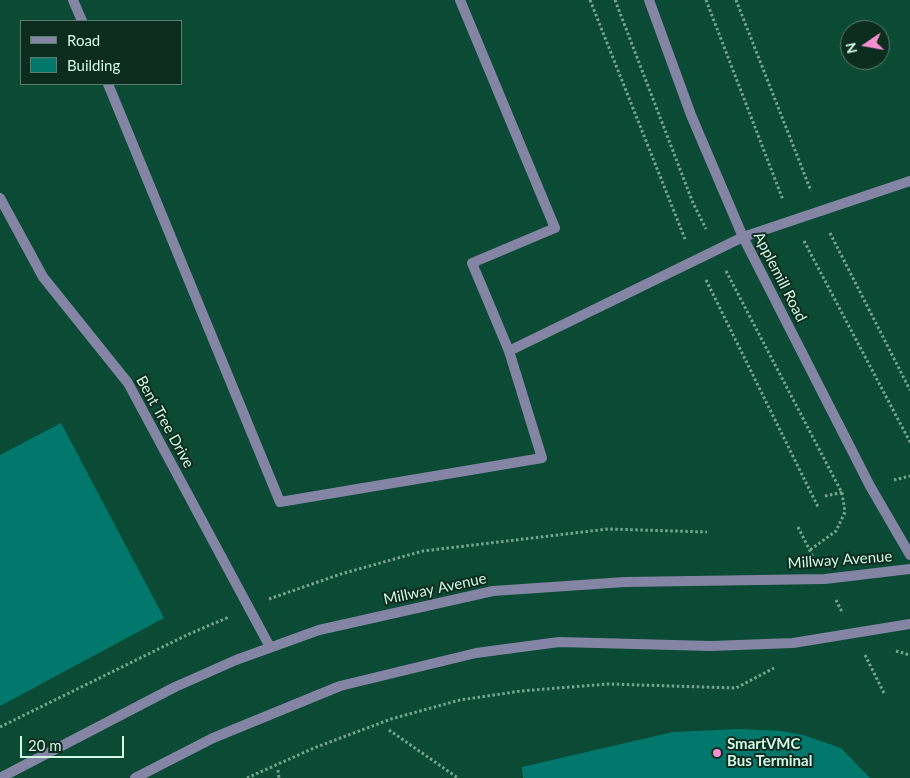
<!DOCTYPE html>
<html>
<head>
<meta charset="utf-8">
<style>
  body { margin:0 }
  #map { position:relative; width:910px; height:778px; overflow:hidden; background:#0b4a34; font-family:Lato,sans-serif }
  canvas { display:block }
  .legend { position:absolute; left:20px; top:20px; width:162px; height:65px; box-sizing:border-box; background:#0c2c1f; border:1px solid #5c7e6e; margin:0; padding:6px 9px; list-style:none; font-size:15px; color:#d3f8e5 }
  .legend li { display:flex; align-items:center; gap:10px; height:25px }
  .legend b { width:25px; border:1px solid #5c7e6e }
  .north { position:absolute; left:840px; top:20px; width:50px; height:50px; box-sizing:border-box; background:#0c2c1f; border:1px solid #5c7e6e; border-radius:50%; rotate:258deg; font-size:14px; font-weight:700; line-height:20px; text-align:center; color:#d3f8e5 }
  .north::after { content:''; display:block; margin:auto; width:18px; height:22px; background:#f790ce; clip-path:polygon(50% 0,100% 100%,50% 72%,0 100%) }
  .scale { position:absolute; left:20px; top:736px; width:104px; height:22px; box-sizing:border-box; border:2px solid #d3f8e5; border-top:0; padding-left:6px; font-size:15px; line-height:18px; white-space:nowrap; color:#d3f8e5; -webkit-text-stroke:4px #0c2c1f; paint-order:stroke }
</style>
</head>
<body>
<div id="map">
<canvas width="910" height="778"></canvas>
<ul class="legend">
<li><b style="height:6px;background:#8485a5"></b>Road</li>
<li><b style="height:14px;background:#02786d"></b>Building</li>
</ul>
<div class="north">N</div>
<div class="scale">20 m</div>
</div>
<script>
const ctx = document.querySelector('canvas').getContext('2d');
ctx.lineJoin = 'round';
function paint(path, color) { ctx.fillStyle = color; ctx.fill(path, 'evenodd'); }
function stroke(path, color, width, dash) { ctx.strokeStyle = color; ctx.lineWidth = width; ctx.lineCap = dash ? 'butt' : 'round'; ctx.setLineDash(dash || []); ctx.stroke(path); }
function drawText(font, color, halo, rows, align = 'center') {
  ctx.font = font + ' Lato,sans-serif'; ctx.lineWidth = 4; ctx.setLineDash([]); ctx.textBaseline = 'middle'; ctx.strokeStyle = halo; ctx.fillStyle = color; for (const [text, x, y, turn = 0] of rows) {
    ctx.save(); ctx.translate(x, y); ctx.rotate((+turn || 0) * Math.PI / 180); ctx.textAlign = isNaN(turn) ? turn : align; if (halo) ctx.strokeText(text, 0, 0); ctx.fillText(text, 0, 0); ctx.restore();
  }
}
const building = new Path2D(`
  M 61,423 L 164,618 L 0,706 L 0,455 Z
  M 739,729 L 782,731 L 803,735 L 841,748 L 870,778 L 523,778 L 522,767 L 673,732 Z`);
const path = new Path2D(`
  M 590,0 L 685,239
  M 615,0 L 693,203 L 706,229
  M 706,0 L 783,200
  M 736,0 L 811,191
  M 830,233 L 910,390
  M 804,241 L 910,442
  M 726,271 L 842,493 L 845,512 L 836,531 L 810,550
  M 706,280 L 818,507
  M 894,480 L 910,476
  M 825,496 L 844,492
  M 798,527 L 813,557
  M 269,599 L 341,574 L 423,551 L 608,529 L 707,532
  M 836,600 L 842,612
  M 896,651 L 910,655
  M 865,655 L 884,693
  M 0,727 L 189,634 L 229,617
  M 389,730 L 458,778
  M 278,770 L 279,778
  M 247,778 L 314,748 L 391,719 L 460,700 L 521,691 L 608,684 L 736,688 L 774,668`);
const service = new Path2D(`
  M 73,0 L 82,21
  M 108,84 L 280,502 L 542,458 L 509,351 L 472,263 L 555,228 L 460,0
  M 509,351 L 743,237 L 910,181`);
const minor = new Path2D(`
  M 649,0 L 691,115 L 743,237 L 870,486 L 910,555
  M 0,198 L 43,277 L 128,383 L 270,647
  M 0,778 L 175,687 L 236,660 L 319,630 L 493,591 L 625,582 L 825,579 L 910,569
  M 135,778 L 213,738 L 340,686 L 476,653 L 559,642 L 711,646 L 793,643 L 910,624`);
const markers = [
  [717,753,5,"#f790ce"]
];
const streetNames = [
  ["Applemill Road",780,277,63],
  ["Bent Tree Drive",165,422,61],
  ["Millway Avenue",840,560,-4],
  ["Millway Avenue",435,589,-12]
];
const poiNames = [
  ["SmartVMC",727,744],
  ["Bus Terminal",727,761]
];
paint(building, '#02786d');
stroke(path, '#73a590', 3, [2.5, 2.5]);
stroke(service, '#8485a5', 10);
stroke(minor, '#8485a5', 10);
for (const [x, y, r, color] of markers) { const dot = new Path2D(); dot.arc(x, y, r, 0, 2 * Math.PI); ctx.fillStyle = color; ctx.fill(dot); stroke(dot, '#0c2c1f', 2); }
drawText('15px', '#d3f8e5', '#0c2c1f', streetNames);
drawText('bold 15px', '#d3f8e5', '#0c2c1f', poiNames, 'left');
</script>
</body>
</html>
